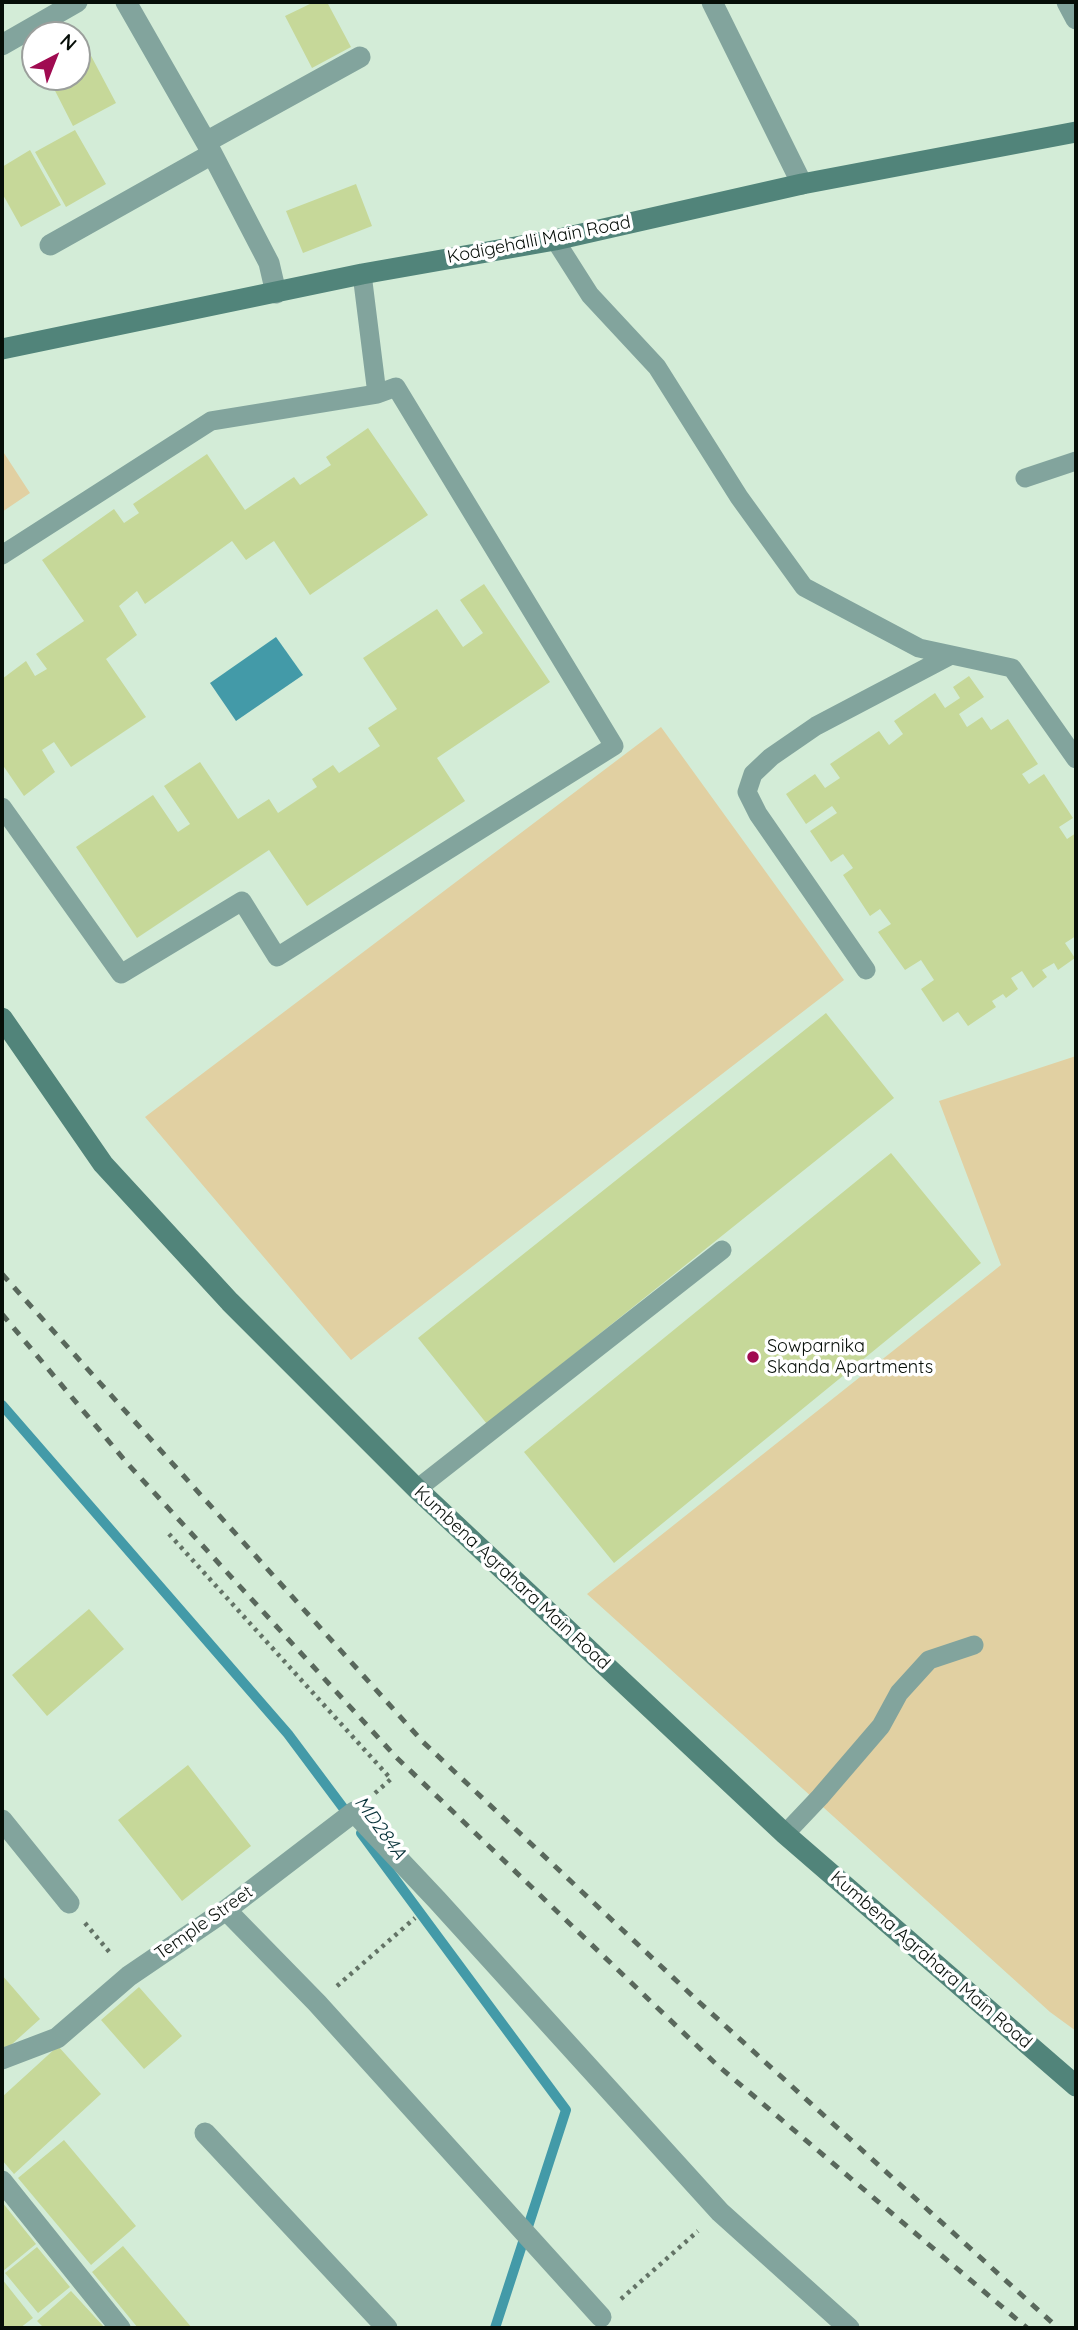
<!DOCTYPE html>
<html>
<head>
<meta charset="utf-8">
<style>
  body { margin:0 }
  #map { position:relative; width:1078px; height:2330px; overflow:hidden; background:#d3ecd7; font-family:Quicksand,sans-serif }
  canvas { display:block }
  .frame { position:absolute; inset:0; border:4px solid #060e08; pointer-events:none }
  .north { position:absolute; left:21px; top:21px; width:70px; height:70px; box-sizing:border-box; background:#fff; border:2px solid #9b9f9c; border-radius:50%; rotate:42deg; font-size:19px; font-weight:700; line-height:28px; text-align:center; color:#060e08 }
  .north::after { content:''; display:block; margin:auto; width:24px; height:32px; background:#a00b51; clip-path:polygon(50% 0,100% 100%,50% 72%,0 100%) }
</style>
</head>
<body>
<div id="map">
<canvas width="1078" height="2330"></canvas>
<div class="frame"></div>
<div class="north">N</div>
</div>
<script>
const ctx = document.querySelector('canvas').getContext('2d');
ctx.lineJoin = 'round';
function paint(path, color) { ctx.fillStyle = color; ctx.fill(path, 'evenodd'); }
function stroke(path, color, width, dash) { ctx.strokeStyle = color; ctx.lineWidth = width; ctx.lineCap = dash ? 'butt' : 'round'; ctx.setLineDash(dash || []); ctx.stroke(path); }
function drawText(font, color, halo, rows, align = 'center') {
  ctx.font = font + ' Quicksand,sans-serif'; ctx.lineWidth = 7; ctx.setLineDash([]); ctx.textBaseline = 'middle'; ctx.strokeStyle = halo; ctx.fillStyle = color; for (const [text, x, y, turn = 0] of rows) {
    ctx.save(); ctx.translate(x, y); ctx.rotate((+turn || 0) * Math.PI / 180); ctx.textAlign = isNaN(turn) ? turn : align; if (halo) ctx.strokeText(text, 0, 0); ctx.fillText(text, 0, 0); ctx.restore();
  }
}
const green = new Path2D(`
  M 2,450 L 30,493 L 2,512 Z
  M 661,727 L 844,980 L 351,1360 L 145,1117 Z
  M 1076,1056 L 1076,2031 L 1050,2012 L 587,1594 L 1001,1265 L 939,1101 Z`);
const water = new Path2D(`
  M 276,637 L 303,675 L 236,721 L 210,683 Z`);
const stream = new Path2D(`
  M 2,1405 L 288,1734 L 350,1817
  M 361,1833 L 566,2110 L 495,2328`);
const building = new Path2D(`
  M 314,2 L 327,2 L 351,47 L 312,68 L 285,16 Z
  M 89,52 L 116,103 L 73,126 L 48,77 L 77,77 L 77,58 Z
  M 75,130 L 106,184 L 66,207 L 35,152 Z
  M 30,150 L 61,205 L 21,227 L 2,193 L 2,167 Z
  M 356,184 L 372,226 L 303,253 L 286,211 Z
  M 368,428 L 428,515 L 310,595 L 274,541 L 246,560 L 232,541 L 145,604 L 137,591 L 119,606 L 137,635 L 106,659 L 146,717 L 71,767 L 54,742 L 42,750 L 55,772 L 24,796 L 2,764 L 2,679 L 26,661 L 35,676 L 47,669 L 36,654 L 84,621 L 42,560 L 114,509 L 124,523 L 139,513 L 133,504 L 207,454 L 245,510 L 294,477 L 300,485 L 331,465 L 326,457 Z
  M 484,584 L 550,682 L 437,758 L 465,801 L 307,906 L 269,850 L 137,938 L 76,847 L 153,795 L 178,832 L 190,824 L 164,786 L 200,762 L 238,819 L 269,799 L 278,813 L 317,787 L 312,779 L 333,765 L 339,773 L 380,746 L 368,728 L 397,709 L 363,658 L 437,609 L 463,647 L 483,633 L 460,600 Z
  M 969,676 L 984,697 L 959,714 L 967,727 L 982,717 L 991,730 L 1008,719 L 1038,764 L 1022,774 L 1029,784 L 1044,774 L 1073,818 L 1059,827 L 1067,839 L 1076,833 L 1076,936 L 1065,943 L 1075,958 L 1058,970 L 1054,963 L 1042,970 L 1047,977 L 1033,988 L 1022,971 L 1011,978 L 1018,989 L 1006,998 L 1003,994 L 992,1001 L 996,1007 L 968,1026 L 958,1012 L 943,1022 L 921,989 L 934,980 L 921,960 L 905,970 L 878,932 L 891,924 L 880,909 L 870,916 L 843,875 L 853,868 L 843,854 L 831,862 L 810,831 L 837,813 L 832,806 L 806,824 L 786,794 L 815,774 L 825,788 L 840,778 L 830,764 L 879,731 L 889,745 L 903,734 L 894,721 L 935,693 L 945,708 L 960,698 L 953,687 Z
  M 826,1013 L 894,1098 L 487,1424 L 418,1338 Z
  M 891,1153 L 981,1263 L 614,1563 L 524,1452 Z
  M 89,1609 L 124,1649 L 47,1716 L 12,1675 Z
  M 188,1765 L 251,1846 L 182,1901 L 118,1820 Z
  M 2,1975 L 40,2019 L 2,2053 Z
  M 139,1987 L 182,2036 L 144,2069 L 101,2020 Z
  M 58,2046 L 101,2094 L 14,2174 L 2,2160 L 2,2097 Z
  M 64,2140 L 136,2226 L 91,2265 L 18,2178 Z
  M 2,2202 L 36,2244 L 2,2272 Z
  M 123,2246 L 192,2328 L 138,2328 L 92,2272 Z
  M 37,2247 L 70,2287 L 38,2313 L 5,2273 Z
  M 2,2279 L 33,2318 L 20,2328 L 2,2328 Z
  M 71,2291 L 105,2328 L 44,2328 L 37,2321 Z`);
const path = new Path2D(`
  M 169,1534 L 391,1779 L 374,1794
  M 85,1923 L 111,1954
  M 337,1986 L 415,1918
  M 621,2299 L 698,2231`);
const lane = new Path2D(`
  M 555,240 L 590,295 L 657,367 L 739,497 L 804,587 L 919,648 L 1012,668 L 1076,759
  M 362,274 L 377,394
  M 1025,478 L 1076,461
  M 2,555 L 211,421 L 377,394 L 396,387 L 614,746 L 277,957 L 242,901 L 121,974 L 2,807
  M 866,970 L 758,814 L 747,792 L 753,774 L 771,757 L 816,726 L 951,655
  M 417,1489 L 722,1250
  M 785,1834 L 820,1797 L 881,1726 L 899,1693 L 929,1660 L 974,1645`);
const street = new Path2D(`
  M 126,2 L 206,142 L 269,263 L 276,293
  M 712,2 L 802,184
  M 1067,2 L 1076,19
  M 2,45 L 77,2
  M 206,142 L 360,57
  M 50,245 L 212,154
  M 2,1820 L 69,1903
  M 226,1910 L 317,2003 L 601,2317
  M 2,2059 L 57,2038 L 129,1976 L 226,1910 L 354,1812 L 437,1900 L 720,2212 L 849,2328
  M 205,2133 L 387,2328
  M 2,2181 L 120,2328`);
const secondary = new Path2D(`
  M 2,349 L 362,274 L 555,240 L 802,184 L 1076,132
  M 2,1018 L 103,1164 L 230,1302 L 417,1489 L 785,1834 L 1076,2086`);
const rail = new Path2D(`
  M 2,1274 L 423,1742 L 699,2002 L 1058,2328
  M 2,1314 L 127,1463 L 396,1757 L 716,2064 L 1027,2328`);
const markers = [
  [753,1357,7,"#a00b51"]
];
const streetNames = [
  ["Kodigehalli Main Road",539,240,-11],
  ["Kumbena Agrahara Main Road",512,1578,43],
  ["Temple Street",204,1923,-35],
  ["Kumbena Agrahara Main Road",931,1960,41]
];
const poiNames = [
  ["Sowparnika",767,1347],
  ["Skanda Apartments",767,1368]
];
const waterNames = [
  ["MD284A",380,1828,54]
];
paint(green, '#e1d0a2');
paint(water, '#439aa8');
stroke(stream, '#439aa8', 10);
paint(building, '#c6d899');
stroke(path, '#637366', 4.5, [3.5, 5]);
stroke(lane, '#82a49d', 19);
stroke(street, '#82a49d', 21);
stroke(secondary, '#51847a', 21);
stroke(rail, '#59685c', 5, [9, 9]);
for (const [x, y, r, color] of markers) { const dot = new Path2D(); dot.arc(x, y, r, 0, 2 * Math.PI); ctx.fillStyle = color; ctx.fill(dot); stroke(dot, '#fff', 2.5); }
drawText('18px', '#060e08', '#fff', streetNames);
drawText('18px', '#060e08', '#fff', poiNames, 'left');
drawText('italic 19px', '#063138', '#fff', waterNames);
</script>
</body>
</html>
